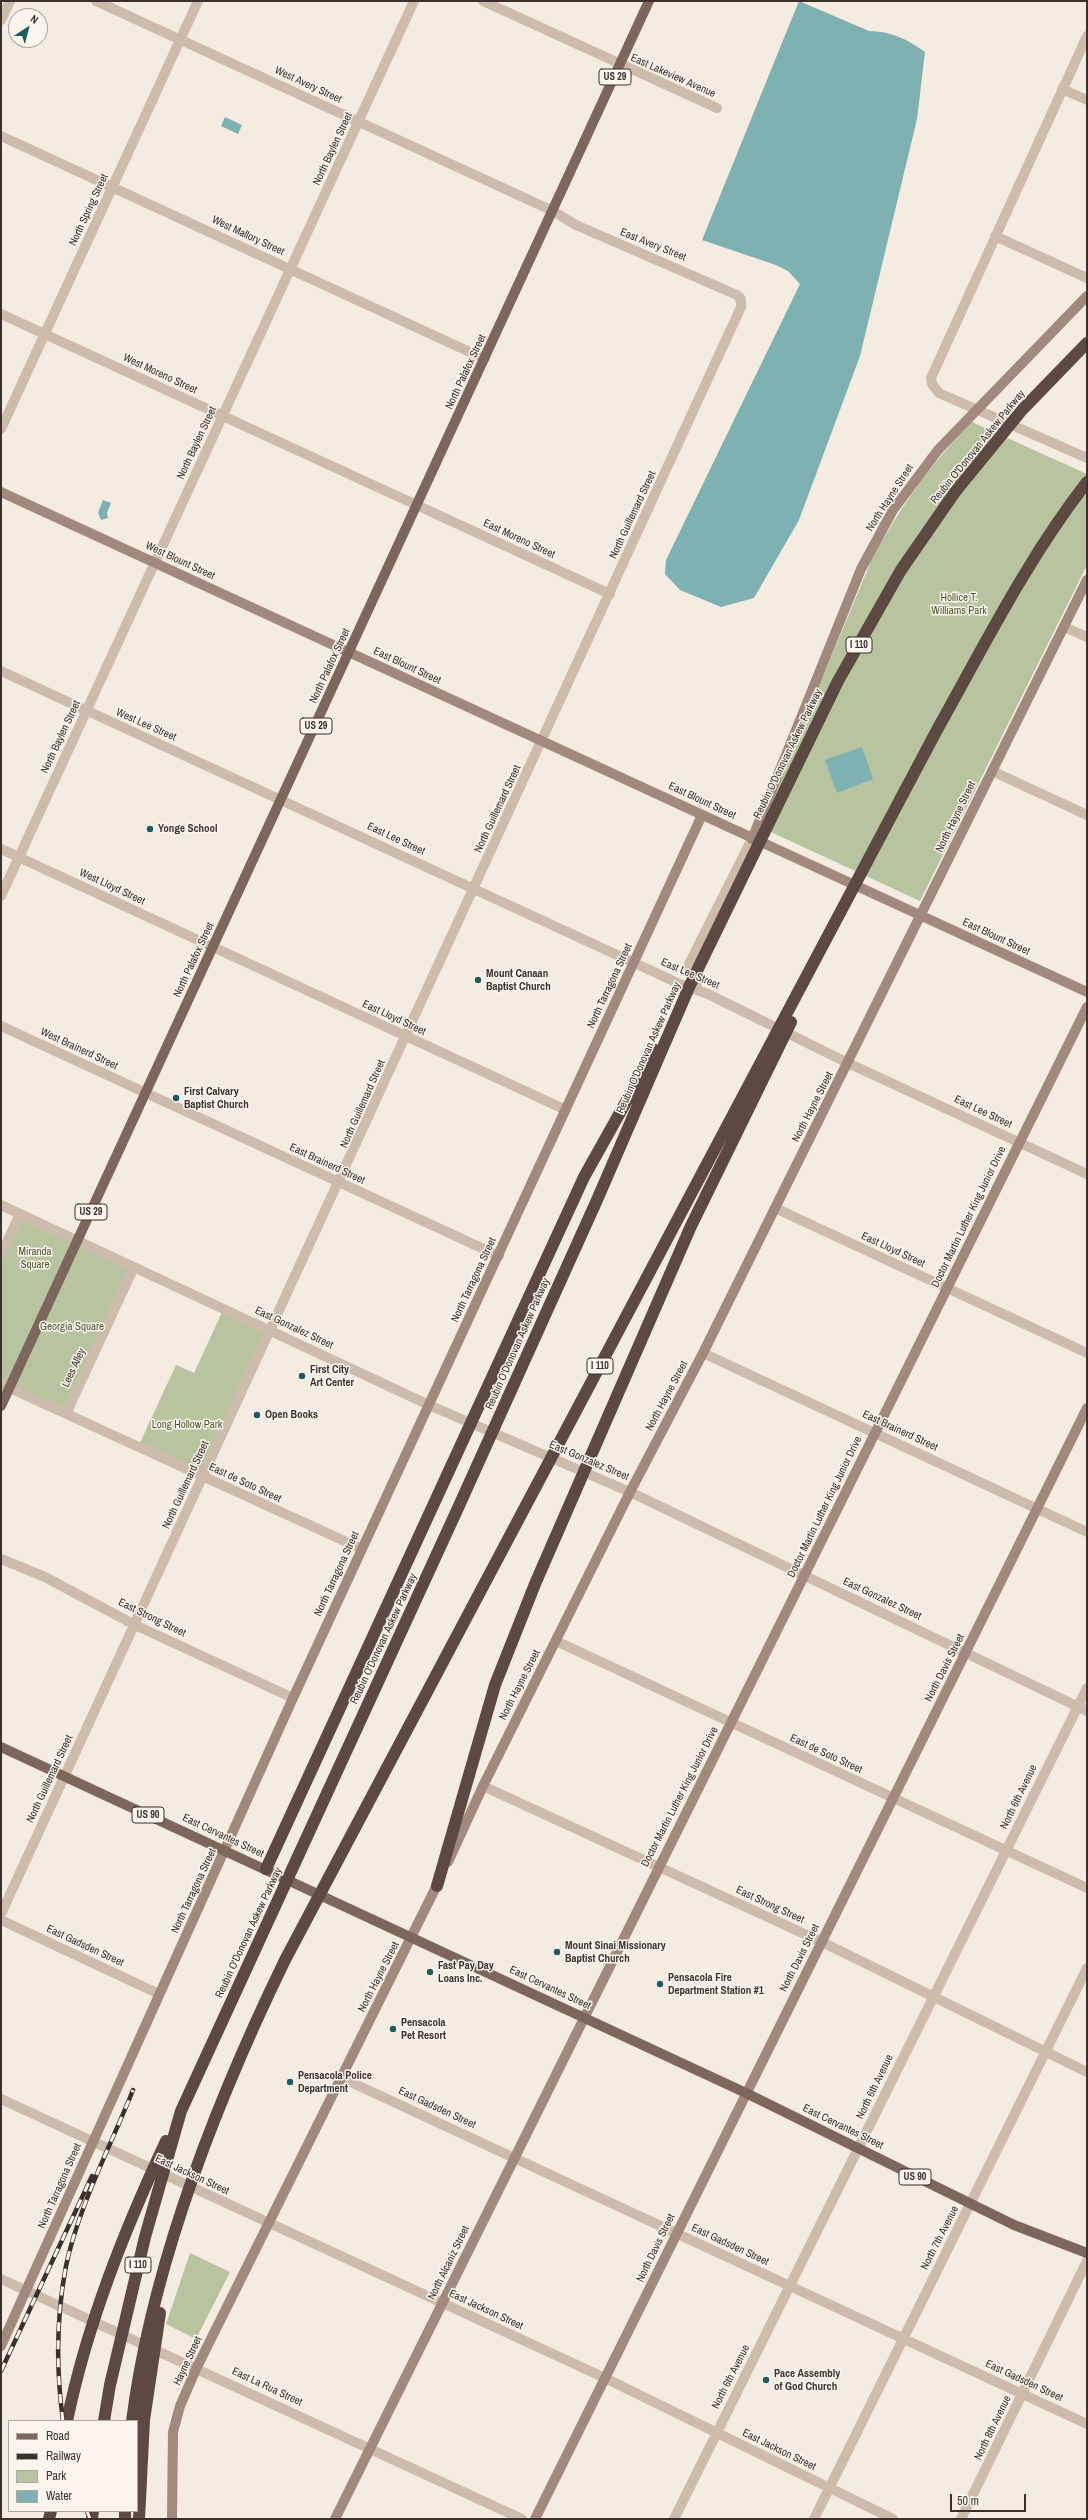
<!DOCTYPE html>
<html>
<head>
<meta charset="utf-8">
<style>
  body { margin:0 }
  #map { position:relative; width:1088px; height:2520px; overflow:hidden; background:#f4ebe1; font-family:"Archivo Narrow",sans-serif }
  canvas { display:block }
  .frame { position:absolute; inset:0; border:2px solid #3b302b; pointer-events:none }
  .legend { position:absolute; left:8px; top:2420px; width:130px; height:92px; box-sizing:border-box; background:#fbf5ee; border:1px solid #aea6a0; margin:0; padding:5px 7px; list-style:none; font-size:12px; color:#3b302b }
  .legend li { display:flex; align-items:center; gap:8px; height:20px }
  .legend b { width:20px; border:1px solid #aea6a0 }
  .north { position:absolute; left:8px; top:8px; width:40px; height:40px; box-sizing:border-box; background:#fbf5ee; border:1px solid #aea6a0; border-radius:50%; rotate:36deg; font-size:11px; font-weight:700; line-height:16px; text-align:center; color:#3b302b }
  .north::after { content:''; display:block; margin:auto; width:14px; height:18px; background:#1f5a5e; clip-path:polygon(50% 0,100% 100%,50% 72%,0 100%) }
  .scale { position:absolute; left:950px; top:2494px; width:76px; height:18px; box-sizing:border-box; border:2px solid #3b302b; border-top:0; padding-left:5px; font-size:12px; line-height:14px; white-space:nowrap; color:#3b302b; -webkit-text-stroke:3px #fbf5ee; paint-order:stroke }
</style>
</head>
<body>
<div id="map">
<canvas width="1088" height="2520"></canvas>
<div class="frame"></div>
<ul class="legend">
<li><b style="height:5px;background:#7d675c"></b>Road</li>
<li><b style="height:5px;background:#3b302b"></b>Railway</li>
<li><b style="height:11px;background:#b8c4a0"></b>Park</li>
<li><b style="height:11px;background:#7fb0b2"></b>Water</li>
</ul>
<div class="north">N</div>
<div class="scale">50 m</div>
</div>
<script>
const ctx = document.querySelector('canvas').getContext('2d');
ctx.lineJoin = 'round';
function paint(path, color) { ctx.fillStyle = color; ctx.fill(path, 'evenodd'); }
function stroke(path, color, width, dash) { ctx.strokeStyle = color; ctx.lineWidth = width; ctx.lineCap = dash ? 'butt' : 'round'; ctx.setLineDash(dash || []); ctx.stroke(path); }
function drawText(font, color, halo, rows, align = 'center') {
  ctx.font = font + ' "Archivo Narrow",sans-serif'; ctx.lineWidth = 3; ctx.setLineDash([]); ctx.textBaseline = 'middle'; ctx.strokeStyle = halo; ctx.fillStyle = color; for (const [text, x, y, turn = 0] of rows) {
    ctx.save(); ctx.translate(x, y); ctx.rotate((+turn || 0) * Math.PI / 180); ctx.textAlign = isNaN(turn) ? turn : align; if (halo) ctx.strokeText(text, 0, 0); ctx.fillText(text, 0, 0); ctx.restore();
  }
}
const green = new Path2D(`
  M 972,422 L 1087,474 L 1087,565 L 920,901 L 760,827 L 872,559 C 900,508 931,463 972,422 Z
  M 20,1214 L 134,1267 L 66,1414 L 1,1384 L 1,1255 Z
  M 224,1308 L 271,1330 L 203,1477 L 138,1447 L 176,1365 L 194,1373 Z
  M 190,2253 L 230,2272 L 196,2339 L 166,2324 Z`);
const water = new Path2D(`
  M 799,1 L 869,31 C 890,31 909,40 925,52 L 917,119 L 860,356 L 799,520 L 754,598 L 721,607 L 680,590 L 665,574 L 666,560 L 800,284 L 788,271 L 776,265 L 702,240 Z
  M 225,117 L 242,125 L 238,134 L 221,126 Z
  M 103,500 L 111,503 L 107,513 L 108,518 L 101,520 L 98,513 Z
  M 862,747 L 873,779 L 837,793 L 825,760 Z`);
const street = new Path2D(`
  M 483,1 L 717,108
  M 1,20 L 10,1
  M 1087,36 L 931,378 L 932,384 L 939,393 L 1087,458
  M 1062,89 L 1087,100
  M 1,136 L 485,359
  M 995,236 L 1087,278
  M 1,314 L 610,594
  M 1,429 L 198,1
  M 1064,627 L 1087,637
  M 1,671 L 680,984 L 708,994 L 848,1063 L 1087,1174
  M 992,771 L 1087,815
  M 1,849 L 566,1110
  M 1,896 L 414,1
  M 697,983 L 688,969 L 689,964 L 752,839
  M 1,1026 L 499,1256
  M 1,1205 L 429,1405 L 630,1492 L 1087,1711
  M 775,1208 L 1087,1353
  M 1,1255 L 20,1214
  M 703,1353 L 1087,1532
  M 1,1384 L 362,1549
  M 66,1414 L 134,1267
  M 1,1559 L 45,1577 L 135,1625 L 293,1698
  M 556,1641 L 1087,1888
  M 483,1786 L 822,1942 L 1087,2072
  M 1,1914 L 741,307 L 741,299 L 737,295 L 576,225 L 553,211 L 96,1
  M 1,1920 L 159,1994
  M 342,2078 L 1087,2424
  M 1,2099 L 605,2378 L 893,2519
  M 1,2279 L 522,2519
  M 674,2519 L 1087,1688
  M 814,2519 L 1087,1968
  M 961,2519 L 1087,2261`);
const secondary = new Path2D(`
  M 1,492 L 1087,992
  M 752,839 L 861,569 L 893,510 L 938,450 L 1087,296
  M 448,1862 L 483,1786 L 630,1492 L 703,1353 L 1087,580
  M 1,2346 L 293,1698 L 702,815
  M 172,2519 L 173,2432 L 180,2406 L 197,2367 L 440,1879
  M 335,2519 L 1087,1007
  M 535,2519 L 1087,1408`);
const primary = new Path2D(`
  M 1,1406 L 649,1
  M 1,1747 L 746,2093 L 1014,2225 L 1087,2253`);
const highway = new Path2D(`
  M 266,1869 L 584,1177 L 655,1050
  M 437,1886 L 495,1685 L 535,1584 L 691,1226 L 791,1022
  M 67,2421 C 87,2324 124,2231 166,2141
  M 104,2421 L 110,2385 L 145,2237 L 181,2111 L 458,1508 L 597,1200 L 690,985 L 838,681 L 901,570 L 955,492 L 1022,410 L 1087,343
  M 132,2421 C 152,2264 216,2102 285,1960 L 938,728 C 985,644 1028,558 1087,482
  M 49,2519 L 51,2511
  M 92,2519 L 93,2511
  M 125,2519 L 125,2511
  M 139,2519 L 144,2420 L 160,2313`);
const rail = new Path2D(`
  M 1,2371 L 92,2176
  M 63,2421 C 56,2369 56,2318 66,2266 C 78,2208 111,2145 133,2090
  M 87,2511 L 90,2519`);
const markers = [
  [150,829,4,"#1f5a5e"],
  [478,980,4,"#1f5a5e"],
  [176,1098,4,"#1f5a5e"],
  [302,1376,4,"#1f5a5e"],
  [257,1415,4,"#1f5a5e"],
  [557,1952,4,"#1f5a5e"],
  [430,1972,4,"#1f5a5e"],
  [660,1984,4,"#1f5a5e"],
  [393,2029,4,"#1f5a5e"],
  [290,2082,4,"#1f5a5e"],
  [766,2380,4,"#1f5a5e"]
];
const shields = [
  [615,77,32],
  [859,645,26],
  [316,726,32],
  [91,1212,32],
  [600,1366,26],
  [148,1815,32],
  [915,2177,32],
  [138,2265,26]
];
const shieldNames = [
  ["US 29",615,77],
  ["I 110",859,645],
  ["US 29",316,726],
  ["US 29",91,1212],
  ["I 110",600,1366],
  ["US 90",148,1815],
  ["US 90",915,2177],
  ["I 110",138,2265]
];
const streetNames = [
  ["East Lakeview Avenue",673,76,24],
  ["West Avery Street",308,85,25],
  ["North Baylen Street",333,149,-65],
  ["North Spring Street",89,210,-65],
  ["West Mallory Street",248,236,25],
  ["East Avery Street",653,245,22],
  ["North Palafox Street",466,372,-65],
  ["West Moreno Street",160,374,25],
  ["North Baylen Street",197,443,-65],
  ["Reubin O'Donovan Askew Parkway",978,447,-51],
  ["North Hayne Street",890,498,-57],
  ["North Guillemard Street",633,515,-65],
  ["East Moreno Street",519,539,25],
  ["West Blount Street",180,561,25],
  ["North Palafox Street",330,666,-65],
  ["East Blount Street",407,666,25],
  ["West Lee Street",146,725,24],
  ["North Baylen Street",61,737,-65],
  ["Reubin O'Donovan Askew Parkway",788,754,-64],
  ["East Blount Street",702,801,25],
  ["North Guillemard Street",498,809,-65],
  ["North Hayne Street",956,817,-64],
  ["East Lee Street",396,839,25],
  ["West Lloyd Street",112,887,25],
  ["East Blount Street",996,937,25],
  ["North Palafox Street",194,960,-65],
  ["East Lee Street",690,974,23],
  ["North Tarragona Street",610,986,-65],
  ["East Lloyd Street",394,1018,25],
  ["Reubin O'Donovan Askew Parkway",649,1048,-66],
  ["West Brainerd Street",79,1049,25],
  ["North Guillemard Street",363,1104,-66],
  ["North Hayne Street",813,1107,-63],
  ["East Lee Street",983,1112,25],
  ["East Brainerd Street",327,1164,25],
  ["Doctor Martin Luther King Junior Drive",969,1217,-64],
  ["East Lloyd Street",893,1250,25],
  ["North Tarragona Street",474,1280,-65],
  ["East Gonzalez Street",294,1328,25],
  ["Reubin O'Donovan Askew Parkway",518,1344,-66],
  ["Lees Alley",74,1368,-65],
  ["North Hayne Street",667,1396,-62],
  ["East Brainerd Street",900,1431,25],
  ["East Gonzalez Street",589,1461,23],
  ["East de Soto Street",245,1483,25],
  ["North Guillemard Street",186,1485,-65],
  ["Doctor Martin Luther King Junior Drive",825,1507,-64],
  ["North Tarragona Street",337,1574,-65],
  ["East Gonzalez Street",882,1599,25],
  ["East Strong Street",152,1618,26],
  ["Reubin O'Donovan Askew Parkway",384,1639,-65],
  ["North Davis Street",945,1668,-63],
  ["North Hayne Street",520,1685,-63],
  ["East de Soto Street",826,1754,25],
  ["North Guillemard Street",50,1779,-65],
  ["Doctor Martin Luther King Junior Drive",680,1797,-63],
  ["North 6th Avenue",1019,1797,-64],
  ["East Cervantes Street",223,1836,25],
  ["North Tarragona Street",194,1891,-65],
  ["East Strong Street",770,1905,25],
  ["Reubin O'Donovan Askew Parkway",249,1933,-65],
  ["East Gadsden Street",85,1946,25],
  ["North Davis Street",800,1958,-63],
  ["North Hayne Street",379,1977,-63],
  ["East Cervantes Street",550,1988,25],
  ["North 6th Avenue",875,2087,-64],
  ["East Gadsden Street",437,2108,25],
  ["East Cervantes Street",843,2127,26],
  ["East Jackson Street",192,2175,25],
  ["North Tarragona Street",60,2186,-66],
  ["North 7th Avenue",940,2238,-63],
  ["East Gadsden Street",730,2245,25],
  ["North Davis Street",656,2248,-64],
  ["North Alcaniz Street",449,2263,-64],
  ["East Jackson Street",486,2310,25],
  ["Hayne Street",188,2361,-65],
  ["North 6th Avenue",731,2377,-63],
  ["East Gadsden Street",1024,2381,25],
  ["East La Rua Street",267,2387,25],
  ["North 8th Avenue",993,2428,-64],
  ["East Jackson Street",779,2450,26]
];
const parkNames = [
  ["Hollice T.",959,598],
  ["Williams Park",959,611],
  ["Miranda",35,1252],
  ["Square",35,1265],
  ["Georgia Square",72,1327],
  ["Long Hollow Park",187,1425]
];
const poiNames = [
  ["Yonge School",158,829],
  ["Mount Canaan",486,974],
  ["Baptist Church",486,987],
  ["First Calvary",184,1092],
  ["Baptist Church",184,1105],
  ["First City",310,1370],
  ["Art Center",310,1383],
  ["Open Books",265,1415],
  ["Mount Sinai Missionary",565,1946],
  ["Baptist Church",565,1959],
  ["Fast Pay Day",438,1966],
  ["Loans Inc.",438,1979],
  ["Pensacola Fire",668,1978],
  ["Department Station #1",668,1991],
  ["Pensacola",401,2023],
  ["Pet Resort",401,2036],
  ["Pensacola Police",298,2076],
  ["Department",298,2089],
  ["Pace Assembly",774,2374],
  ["of God Church",774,2387]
];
paint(green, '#b8c4a0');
paint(water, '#7fb0b2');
stroke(street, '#cdbbac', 10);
stroke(secondary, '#a18a7d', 10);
stroke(primary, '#7d675c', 10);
stroke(highway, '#5c4a42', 12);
stroke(rail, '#3b302b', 4.5);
stroke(rail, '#fbf5ee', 3, [9]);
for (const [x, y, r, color] of markers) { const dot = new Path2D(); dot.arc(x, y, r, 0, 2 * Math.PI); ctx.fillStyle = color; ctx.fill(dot); stroke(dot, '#fbf5ee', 1.5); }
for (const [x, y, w] of shields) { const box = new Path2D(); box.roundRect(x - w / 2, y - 8, w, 16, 3); ctx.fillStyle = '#fbf5ee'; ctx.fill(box); stroke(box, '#3b302b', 1); }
drawText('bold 10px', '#3b302b', null, shieldNames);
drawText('11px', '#3b302b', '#fbf5ee', streetNames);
drawText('11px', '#4a5a2e', '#fbf5ee', parkNames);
drawText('bold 11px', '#3b302b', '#fbf5ee', poiNames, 'left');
</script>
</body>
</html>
